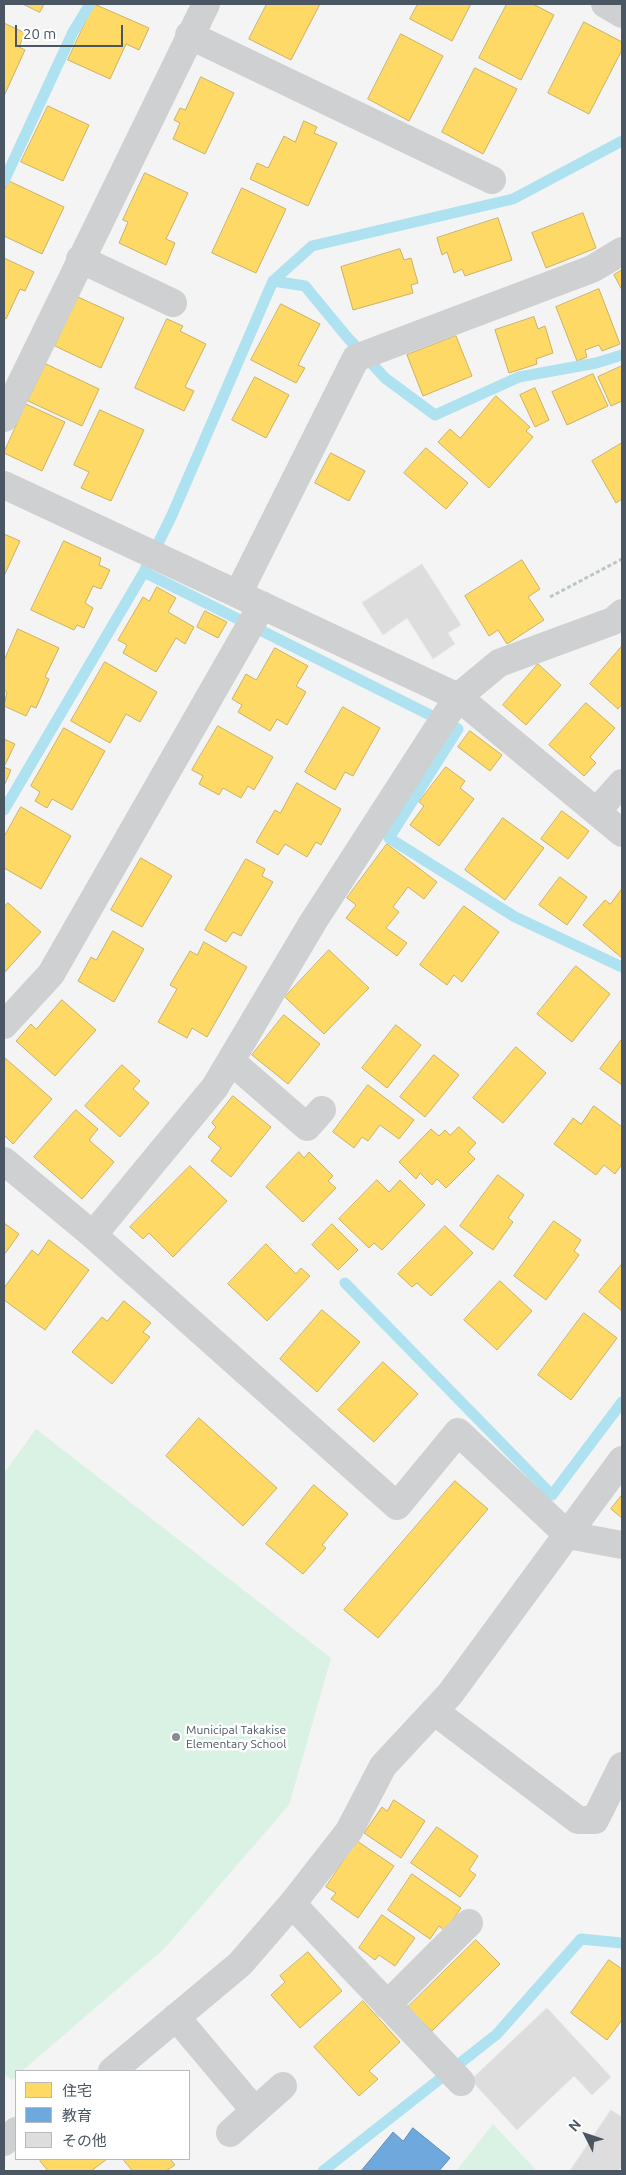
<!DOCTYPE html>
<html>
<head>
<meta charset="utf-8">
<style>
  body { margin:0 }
  #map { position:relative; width:626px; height:2175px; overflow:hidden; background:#f4f4f4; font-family:Ubuntu,"Noto Sans JP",sans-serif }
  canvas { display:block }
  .frame { position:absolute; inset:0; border:5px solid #4a5661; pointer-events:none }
  .legend { position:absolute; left:15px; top:2070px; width:175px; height:90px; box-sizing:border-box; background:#fff; border:1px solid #b7bbc0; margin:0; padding:6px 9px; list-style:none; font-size:15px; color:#4a5661 }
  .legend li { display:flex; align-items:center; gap:10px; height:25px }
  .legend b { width:25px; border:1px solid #b7bbc0 }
  .north { position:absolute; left:561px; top:2110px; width:50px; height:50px; -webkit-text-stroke:4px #fff; paint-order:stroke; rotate:311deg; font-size:14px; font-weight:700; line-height:20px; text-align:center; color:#4a5661 }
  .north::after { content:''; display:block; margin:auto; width:18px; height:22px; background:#4a5661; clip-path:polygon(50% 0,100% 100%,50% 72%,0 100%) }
  .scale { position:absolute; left:15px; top:25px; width:108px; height:22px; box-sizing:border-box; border:2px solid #4a5661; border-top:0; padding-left:6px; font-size:15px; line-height:18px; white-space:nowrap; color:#4a5661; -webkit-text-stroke:4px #fff; paint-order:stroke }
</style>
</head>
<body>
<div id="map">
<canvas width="626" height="2175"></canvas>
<div class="frame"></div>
<ul class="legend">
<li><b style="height:14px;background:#ffd966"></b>住宅</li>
<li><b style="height:14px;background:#6fa8dc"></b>教育</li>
<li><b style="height:14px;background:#ddddde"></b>その他</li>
</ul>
<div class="north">N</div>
<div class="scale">20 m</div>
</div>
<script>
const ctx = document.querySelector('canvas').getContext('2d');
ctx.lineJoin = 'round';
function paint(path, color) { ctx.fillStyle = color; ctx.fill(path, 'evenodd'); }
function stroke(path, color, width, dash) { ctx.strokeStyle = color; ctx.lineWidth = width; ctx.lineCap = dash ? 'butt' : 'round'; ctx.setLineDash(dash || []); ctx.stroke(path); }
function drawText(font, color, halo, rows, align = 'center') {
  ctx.font = font + ' Ubuntu,sans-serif'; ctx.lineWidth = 5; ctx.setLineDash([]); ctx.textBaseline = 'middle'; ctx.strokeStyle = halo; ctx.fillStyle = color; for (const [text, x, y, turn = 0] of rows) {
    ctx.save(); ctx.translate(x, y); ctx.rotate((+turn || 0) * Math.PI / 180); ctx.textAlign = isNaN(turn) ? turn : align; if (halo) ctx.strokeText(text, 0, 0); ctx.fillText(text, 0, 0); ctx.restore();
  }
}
const green = new Path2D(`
  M 36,1429 L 331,1658 L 289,1805 L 165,1948 L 22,2071 L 16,2071 L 16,2077 L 12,2080 L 4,2074 L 4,1473 Z
  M 493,2124 L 537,2171 L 456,2171 Z`);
const homes = new Path2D(`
  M 23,4 L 44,4 L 40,12 Z
  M 94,4 L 149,28 L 139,50 L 126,44 L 110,79 L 68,60 Z
  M 267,4 L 320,4 L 291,60 L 249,39 Z
  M 418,4 L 471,4 L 452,41 L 410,19 Z
  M 507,4 L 533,4 L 554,15 L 521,80 L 479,58 Z
  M 584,22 L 622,42 L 622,50 L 589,114 L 548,93 Z
  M 4,23 L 25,33 L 19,47 L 25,50 L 4,96 Z
  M 401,34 L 443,56 L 409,121 L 368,99 Z
  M 475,68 L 517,89 L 483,154 L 442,132 Z
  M 201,77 L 234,93 L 205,154 L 173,139 L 180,123 L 174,120 L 180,108 L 185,110 Z
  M 48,106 L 89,125 L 63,181 L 21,162 Z
  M 304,121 L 317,127 L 314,133 L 337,143 L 308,206 L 250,179 L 257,163 L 268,168 L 284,136 L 295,142 Z
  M 145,173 L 188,193 L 166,239 L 175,243 L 166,265 L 119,243 L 128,222 L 123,220 Z
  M 9,181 L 64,207 L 42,254 L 4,236 L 4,191 Z
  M 242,188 L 286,209 L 256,273 L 212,253 Z
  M 583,213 L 596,248 L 546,268 L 532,233 Z
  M 498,218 L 512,260 L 465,276 L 462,269 L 454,273 L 447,252 L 442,255 L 437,238 Z
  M 400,249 L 404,260 L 411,258 L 418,283 L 411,285 L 413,293 L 353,310 L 341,267 Z
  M 4,258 L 34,272 L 25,291 L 20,289 L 6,319 L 4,318 Z
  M 622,270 L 622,290 L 614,275 Z
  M 599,289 L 620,344 L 602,351 L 599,345 L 585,350 L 587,357 L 577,361 L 556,307 Z
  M 78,297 L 124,318 L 101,368 L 55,346 Z
  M 281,304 L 320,324 L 298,365 L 305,368 L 296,383 L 251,360 Z
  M 534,317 L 538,329 L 545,326 L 553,353 L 536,359 L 537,364 L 509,373 L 495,330 Z
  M 167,319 L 183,326 L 180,331 L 206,344 L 185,387 L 194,391 L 184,411 L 135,388 Z
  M 456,336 L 472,376 L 423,396 L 407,355 Z
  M 46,364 L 99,389 L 82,426 L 28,401 Z
  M 622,366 L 622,401 L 611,406 L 598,377 Z
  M 593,374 L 608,406 L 567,425 L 552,392 Z
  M 255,377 L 289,395 L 266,438 L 232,420 Z
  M 535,388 L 549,420 L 535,427 L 520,395 Z
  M 496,396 L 530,427 L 526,431 L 533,437 L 489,488 L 438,442 L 450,429 L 460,438 Z
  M 26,404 L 65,422 L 42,471 L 4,453 Z
  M 100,410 L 144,430 L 111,501 L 81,488 L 89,472 L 74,465 Z
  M 622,443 L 622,499 L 616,503 L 592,461 Z
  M 426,448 L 468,483 L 446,509 L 404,473 Z
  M 331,453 L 365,471 L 349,501 L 315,483 Z
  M 4,534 L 20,541 L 4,576 Z
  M 64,541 L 101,558 L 99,565 L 110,570 L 101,589 L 93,586 L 85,603 L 93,608 L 84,628 L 77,625 L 74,630 L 31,610 Z
  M 522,560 L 540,589 L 528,597 L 544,620 L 507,644 L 498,630 L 489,636 L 465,596 Z
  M 157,587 L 176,598 L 168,612 L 194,627 L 185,644 L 176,638 L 156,672 L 123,653 L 127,645 L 118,640 L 143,597 L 149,601 Z
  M 205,611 L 227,622 L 218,638 L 197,627 Z
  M 18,629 L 59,648 L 45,677 L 49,679 L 36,708 L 31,706 L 26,716 L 4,706 L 7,692 L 4,690 L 4,661 Z
  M 622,646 L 622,704 L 618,709 L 590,684 Z
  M 275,648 L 308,666 L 296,686 L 306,692 L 287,725 L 277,719 L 270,731 L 238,712 L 242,705 L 232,699 L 246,674 L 256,680 Z
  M 105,662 L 157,692 L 140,722 L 126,714 L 110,743 L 71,721 Z
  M 538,664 L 561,685 L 526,725 L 503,705 Z
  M 586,703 L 615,728 L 590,757 L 596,763 L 584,776 L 549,745 Z
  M 343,707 L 380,728 L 353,776 L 345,772 L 335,790 L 305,772 Z
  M 218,726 L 273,757 L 254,790 L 248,786 L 241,798 L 223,788 L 219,795 L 199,784 L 203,776 L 192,770 Z
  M 64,728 L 105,751 L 72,810 L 52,799 L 47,808 L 35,801 L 40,792 L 31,786 Z
  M 470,731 L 502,755 L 490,771 L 458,747 Z
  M 4,739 L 15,744 L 4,767 L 11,770 L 4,786 Z
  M 446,767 L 465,781 L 460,788 L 474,799 L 439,846 L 410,825 L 424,806 L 419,802 Z
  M 297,783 L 341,809 L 321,845 L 316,842 L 307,857 L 285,844 L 278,855 L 256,842 L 275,810 L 280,813 Z
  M 21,807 L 71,836 L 41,889 L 4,868 L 4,837 Z
  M 562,811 L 589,831 L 568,859 L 541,839 Z
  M 503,818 L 544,848 L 505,900 L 465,870 Z
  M 387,844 L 437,882 L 424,899 L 408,887 L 393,907 L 399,912 L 386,928 L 407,943 L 397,956 L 346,918 L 356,905 L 347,898 Z
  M 141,858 L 172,876 L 142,927 L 111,910 Z
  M 246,859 L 265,869 L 262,876 L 273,882 L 241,936 L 233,932 L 226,942 L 205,930 Z
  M 560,877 L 587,897 L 567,925 L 539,905 Z
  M 622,889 L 622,958 L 583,925 L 605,900 L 610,904 Z
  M 8,903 L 41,932 L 4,973 L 4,908 Z
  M 464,906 L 499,932 L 462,982 L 454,975 L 447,985 L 420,965 Z
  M 113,931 L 144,949 L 114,1002 L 78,981 L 91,957 L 96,960 Z
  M 204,942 L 247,967 L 207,1037 L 192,1028 L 187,1038 L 158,1022 L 177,989 L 170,985 L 190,951 L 197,955 Z
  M 329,950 L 369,988 L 324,1034 L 285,997 Z
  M 576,966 L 610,994 L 572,1042 L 537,1014 Z
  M 62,1000 L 96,1030 L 55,1076 L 16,1041 L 31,1024 L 36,1029 Z
  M 284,1015 L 320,1044 L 288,1084 L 252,1055 Z
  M 396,1025 L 421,1045 L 387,1088 L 362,1068 Z
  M 622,1039 L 622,1085 L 600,1069 Z
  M 516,1047 L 546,1073 L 503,1123 L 473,1098 Z
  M 434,1055 L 459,1075 L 425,1117 L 400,1097 Z
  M 5,1058 L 52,1099 L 13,1144 L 4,1135 Z
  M 122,1065 L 140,1081 L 133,1089 L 149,1103 L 120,1137 L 85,1106 Z
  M 368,1085 L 414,1120 L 399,1139 L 380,1125 L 368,1141 L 362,1137 L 354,1148 L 333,1132 Z
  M 233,1096 L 271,1127 L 231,1177 L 211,1161 L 221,1148 L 208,1137 L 216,1127 L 212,1123 Z
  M 594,1106 L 622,1127 L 622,1164 L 615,1174 L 604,1165 L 596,1175 L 554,1144 L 573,1118 L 581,1124 Z
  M 76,1110 L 98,1129 L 89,1140 L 114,1162 L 82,1199 L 34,1157 Z
  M 459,1127 L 476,1143 L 468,1152 L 475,1159 L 446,1188 L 437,1179 L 432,1185 L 420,1173 L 416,1179 L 399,1162 L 431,1129 L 439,1136 L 445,1130 L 450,1135 Z
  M 299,1152 L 304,1158 L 309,1152 L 333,1176 L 328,1181 L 336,1188 L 303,1222 L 266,1187 Z
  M 190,1166 L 227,1201 L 173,1257 L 149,1233 L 143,1239 L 130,1227 Z
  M 498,1175 L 524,1195 L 508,1218 L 513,1222 L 493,1250 L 460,1226 Z
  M 377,1180 L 389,1192 L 400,1180 L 425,1205 L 382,1250 L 374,1243 L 369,1248 L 339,1219 Z
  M 554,1221 L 581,1240 L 574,1251 L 579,1255 L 546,1300 L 514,1276 Z
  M 4,1223 L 19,1234 L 4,1255 Z
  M 332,1224 L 358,1250 L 338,1270 L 312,1245 Z
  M 445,1226 L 473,1253 L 431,1296 L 417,1283 L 412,1287 L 398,1274 Z
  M 49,1240 L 89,1270 L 45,1330 L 4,1300 L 4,1288 L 32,1250 L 38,1255 Z
  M 266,1244 L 296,1274 L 301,1268 L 310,1276 L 267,1321 L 228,1284 Z
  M 622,1264 L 622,1311 L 599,1292 Z
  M 500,1281 L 532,1311 L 497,1350 L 464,1320 Z
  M 124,1301 L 151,1323 L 143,1332 L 150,1337 L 112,1384 L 72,1352 L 102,1317 L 107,1321 Z
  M 322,1310 L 360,1342 L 317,1392 L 280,1359 Z
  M 584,1313 L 617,1338 L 571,1400 L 538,1375 Z
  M 383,1362 L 418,1394 L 374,1442 L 338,1410 Z
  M 199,1418 L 277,1488 L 243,1526 L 166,1456 Z
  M 455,1481 L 488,1509 L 378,1638 L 344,1610 Z
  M 314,1485 L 348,1514 L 322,1545 L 326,1548 L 303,1574 L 266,1544 Z
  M 622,1495 L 622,1518 L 611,1509 Z
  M 394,1800 L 425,1821 L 401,1858 L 364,1833 L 382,1807 L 387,1811 Z
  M 437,1827 L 478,1856 L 469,1870 L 476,1875 L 460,1897 L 411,1863 Z
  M 357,1841 L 394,1866 L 358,1918 L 331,1899 L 336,1893 L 326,1887 Z
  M 412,1874 L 461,1908 L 445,1931 L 439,1926 L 430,1939 L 388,1910 Z
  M 382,1915 L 415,1938 L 395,1966 L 379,1955 L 375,1960 L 359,1948 Z
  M 476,1940 L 500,1964 L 432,2031 L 408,2007 Z
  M 308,1952 L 342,1991 L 300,2028 L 271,1995 L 285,1982 L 280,1976 Z
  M 609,1960 L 622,1969 L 622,2020 L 607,2040 L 571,2013 Z
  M 363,2001 L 400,2042 L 369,2071 L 378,2079 L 359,2096 L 314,2047 Z
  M 42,2159 L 107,2159 L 91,2171 L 48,2171 L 40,2161 Z
  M 123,2159 L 170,2159 L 175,2165 L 166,2171 L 133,2171 Z`);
const schools = new Path2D(`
  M 413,2128 L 450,2158 L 439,2171 L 361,2171 L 393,2132 L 403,2141 Z`);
const stream = new Path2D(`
  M 4,181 L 73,32 L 90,4
  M 273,281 L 305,286 L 347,337 L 385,378 L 435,415 L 519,377 L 596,363 L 622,355
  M 144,572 L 458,729 L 389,838 L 515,917 L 622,967
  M 4,810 L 144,572 L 172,515 L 273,281 L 312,246 L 513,199 L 622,141
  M 345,1283 L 552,1495 L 622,1402
  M 323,2171 L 497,2034 L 581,1939 L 622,1943`);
const building = new Path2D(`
  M 422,564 L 461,625 L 448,633 L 455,644 L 433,659 L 407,618 L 383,635 L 362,603 Z
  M 547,2008 L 611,2077 L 592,2095 L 574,2076 L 517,2130 L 471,2080 Z
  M 611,2110 L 622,2117 L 622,2166 L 618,2171 L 570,2171 Z`);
const path = new Path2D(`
  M 550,597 L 622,559`);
const minor = new Path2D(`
  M 605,4 L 622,14
  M 189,35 L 492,180
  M 80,259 L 173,303
  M 4,418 L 206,4
  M 4,485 L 458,697 L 622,833
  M 238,594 L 356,358 L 592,269 L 622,251
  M 597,811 L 622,783
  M 4,1025 L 51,974 L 262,605
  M 231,1061 L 307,1127 L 322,1110
  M 4,1161 L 93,1235 L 397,1506 L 458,1432 L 568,1535 L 622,1545
  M 93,1235 L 215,1087 L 313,922 L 458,697 L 499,663 L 613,621 L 622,613
  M 434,1711 L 578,1820 L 595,1820 L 622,1766
  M 292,1904 L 461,2082
  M 387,2005 L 469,1923
  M 176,2017 L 255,2111
  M 112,2071 L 240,1964 L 292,1904 L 349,1831 L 383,1766 L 450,1694 L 622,1460
  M 230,2133 L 283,2086
  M 4,2142 L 16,2131`);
const markers = [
  [176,1737,5,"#868d94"]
];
const poiNames = [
  ["Municipal Takakise",186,1730],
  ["Elementary School",186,1744]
];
paint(green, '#d9f2e3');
paint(homes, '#ffd966');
stroke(homes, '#c9b264', 1);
paint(schools, '#6fa8dc');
stroke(schools, '#648fb7', 1);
stroke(stream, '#aee2f0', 11);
paint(building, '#ddddde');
stroke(building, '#e5e6e7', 1);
stroke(path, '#bcc7c4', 3, [4, 2.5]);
stroke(minor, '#ced0d2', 28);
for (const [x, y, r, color] of markers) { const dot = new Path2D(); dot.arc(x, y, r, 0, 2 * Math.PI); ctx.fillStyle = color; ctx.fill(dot); stroke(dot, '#fff', 2); }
drawText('12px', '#4a5661', '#fff', poiNames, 'left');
</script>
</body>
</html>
